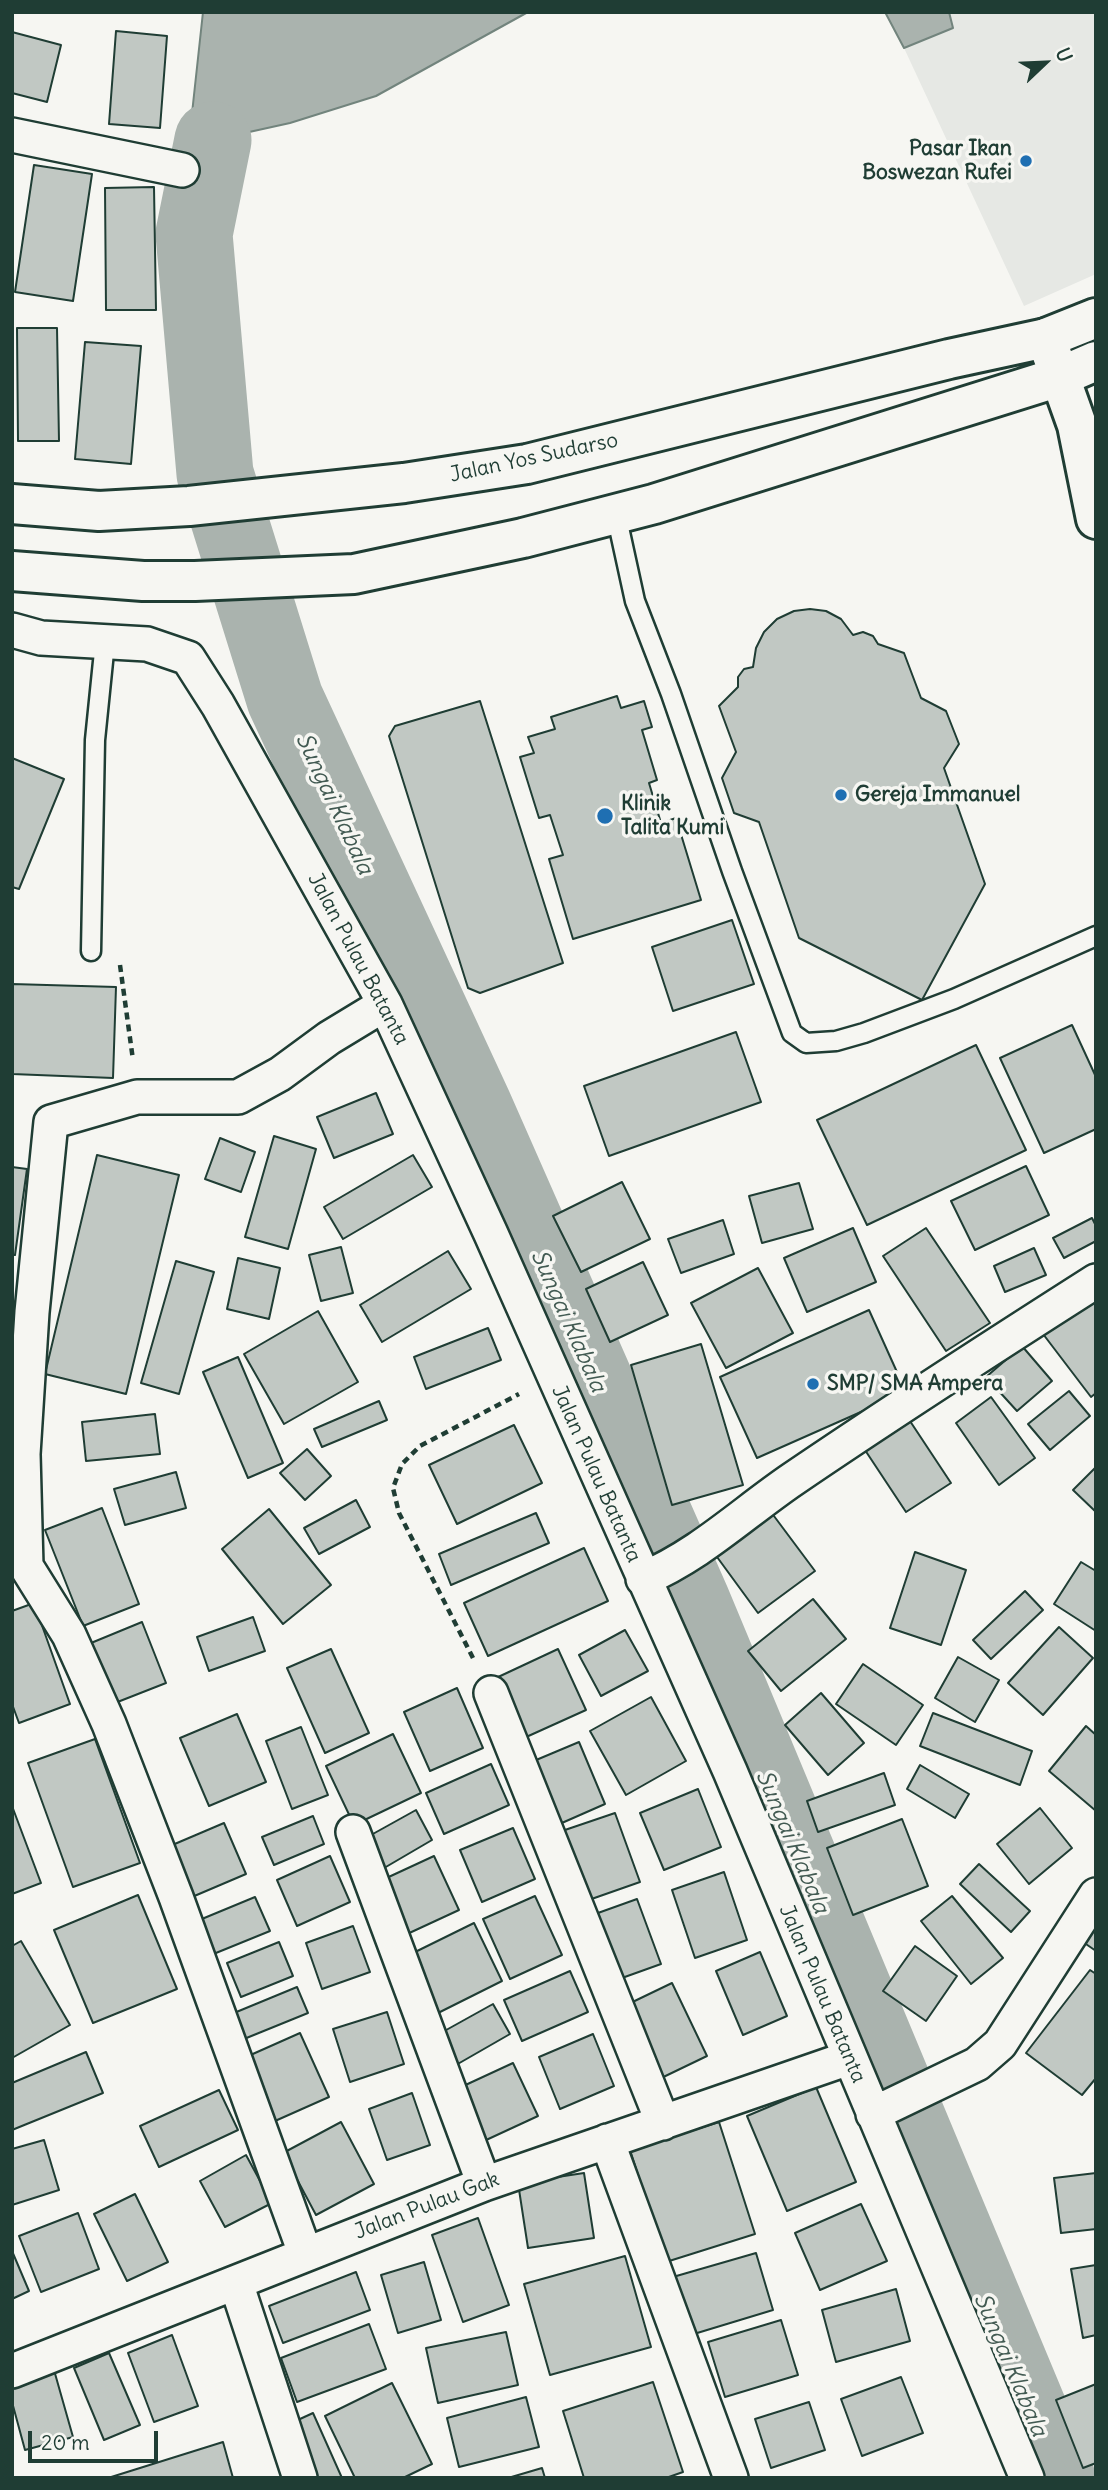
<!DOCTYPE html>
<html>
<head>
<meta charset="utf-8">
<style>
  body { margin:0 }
  #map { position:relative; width:1108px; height:2490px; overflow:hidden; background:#f6f6f2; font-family:Delius,sans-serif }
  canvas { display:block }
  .frame { position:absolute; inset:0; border:14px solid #1f3d34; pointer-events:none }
  .north { position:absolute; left:1010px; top:28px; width:70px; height:70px; -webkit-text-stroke:5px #f6f6f2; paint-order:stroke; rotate:67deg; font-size:19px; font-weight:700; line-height:28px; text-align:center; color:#1f3d34 }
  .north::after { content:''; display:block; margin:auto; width:24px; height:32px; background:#1f3d34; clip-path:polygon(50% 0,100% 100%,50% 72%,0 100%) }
  .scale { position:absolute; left:28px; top:2431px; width:130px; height:32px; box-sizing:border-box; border:4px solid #1f3d34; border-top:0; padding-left:9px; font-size:21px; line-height:24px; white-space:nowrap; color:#1f3d34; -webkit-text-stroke:5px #f6f6f2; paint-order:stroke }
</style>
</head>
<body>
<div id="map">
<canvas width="1108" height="2490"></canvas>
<div class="frame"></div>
<div class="north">U</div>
<div class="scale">20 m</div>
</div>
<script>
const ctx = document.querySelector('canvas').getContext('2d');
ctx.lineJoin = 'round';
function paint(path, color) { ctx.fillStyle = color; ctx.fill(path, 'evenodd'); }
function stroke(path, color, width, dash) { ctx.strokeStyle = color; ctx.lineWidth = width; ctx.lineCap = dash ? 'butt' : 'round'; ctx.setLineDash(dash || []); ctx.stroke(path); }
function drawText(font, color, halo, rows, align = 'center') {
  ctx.font = font + ' Delius,sans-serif'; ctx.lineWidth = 7; ctx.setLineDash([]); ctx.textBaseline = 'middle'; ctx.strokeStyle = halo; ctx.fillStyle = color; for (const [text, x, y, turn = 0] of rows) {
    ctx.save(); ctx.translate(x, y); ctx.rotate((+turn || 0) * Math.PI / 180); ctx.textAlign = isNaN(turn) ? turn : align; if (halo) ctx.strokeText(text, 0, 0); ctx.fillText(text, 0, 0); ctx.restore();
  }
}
const built = new Path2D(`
  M 949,12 L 1096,12 L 1096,274 L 1024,306 L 904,48 L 952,28 Z`);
const water = new Path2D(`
  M 203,12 L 528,12 L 376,96 L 290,123 L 213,140 L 189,141 Z
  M 885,12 L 949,12 L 953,28 L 904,48 Z`);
const river = new Path2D(`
  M 213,140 L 194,234 L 215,474 L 285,699 L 474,1107 L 692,1602 L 1057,2478`);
const building = new Path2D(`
  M 116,31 L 167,36 L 160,128 L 109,124 Z
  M 12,32 L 61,45 L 47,102 L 12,93 Z
  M 34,165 L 92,174 L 73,301 L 15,292 Z
  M 154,187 L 156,310 L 106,310 L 105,188 Z
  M 17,328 L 57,328 L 59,441 L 18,441 Z
  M 85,342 L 141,346 L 131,464 L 75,459 Z
  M 810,609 L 826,611 L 841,619 L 853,635 L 863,632 L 873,636 L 878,644 L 904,653 L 921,698 L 946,711 L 959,744 L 944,768 L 985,884 L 922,1000 L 799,938 L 759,822 L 734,813 L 722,778 L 736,752 L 719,706 L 738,687 L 738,677 L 744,669 L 753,667 L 756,648 L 764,632 L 777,619 L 794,611 Z
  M 617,696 L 621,708 L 644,701 L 652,727 L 642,730 L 657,780 L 649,783 L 661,823 L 676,818 L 701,900 L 573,939 L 549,859 L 563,855 L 550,815 L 539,818 L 520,757 L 534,753 L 528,737 L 555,729 L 551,717 Z
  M 480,701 L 563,963 L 480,993 L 468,988 L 389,736 L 395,726 Z
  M 12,758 L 64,779 L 19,889 L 12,887 Z
  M 732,920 L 754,984 L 673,1011 L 652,947 Z
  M 12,984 L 116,987 L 113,1078 L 12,1074 Z
  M 1072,1025 L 1096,1077 L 1096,1129 L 1044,1153 L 1000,1058 Z
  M 736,1032 L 761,1102 L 609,1156 L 584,1086 Z
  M 976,1045 L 1026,1150 L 867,1225 L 817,1120 Z
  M 376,1093 L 393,1134 L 334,1158 L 317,1117 Z
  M 274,1136 L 316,1149 L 288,1249 L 245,1237 Z
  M 220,1138 L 255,1152 L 241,1192 L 205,1179 Z
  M 97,1155 L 179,1175 L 126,1394 L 45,1374 Z
  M 413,1155 L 432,1187 L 343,1239 L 324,1207 Z
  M 1026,1166 L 1049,1215 L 975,1250 L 951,1201 Z
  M 12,1167 L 27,1169 L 15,1255 L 12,1255 Z
  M 622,1182 L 650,1239 L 581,1272 L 553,1216 Z
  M 799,1183 L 813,1229 L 762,1243 L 749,1196 Z
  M 1092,1218 L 1096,1226 L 1096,1241 L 1064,1258 L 1053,1238 Z
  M 723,1220 L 734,1254 L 681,1273 L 668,1239 Z
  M 853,1228 L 876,1282 L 807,1312 L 784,1258 Z
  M 926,1228 L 990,1323 L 946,1351 L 883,1256 Z
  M 341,1247 L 353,1293 L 321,1301 L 309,1255 Z
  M 1034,1248 L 1046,1275 L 1005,1292 L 994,1266 Z
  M 448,1251 L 471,1289 L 382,1342 L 360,1305 Z
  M 238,1258 L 280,1268 L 269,1319 L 227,1309 Z
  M 176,1261 L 214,1272 L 179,1394 L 141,1383 Z
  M 643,1262 L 668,1315 L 610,1342 L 586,1289 Z
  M 758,1268 L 793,1333 L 726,1368 L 691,1303 Z
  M 1096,1287 L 1096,1393 L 1091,1397 L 1040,1330 Z
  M 869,1310 L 906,1392 L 757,1458 L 720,1377 Z
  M 318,1311 L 358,1382 L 284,1424 L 244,1354 Z
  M 488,1328 L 501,1360 L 426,1389 L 414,1357 Z
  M 701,1344 L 743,1485 L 672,1505 L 631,1365 Z
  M 1022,1346 L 1052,1381 L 1017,1411 L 986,1377 Z
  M 238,1357 L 283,1463 L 248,1478 L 203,1372 Z
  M 1069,1391 L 1090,1416 L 1050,1450 L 1028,1424 Z
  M 991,1397 L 1035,1458 L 999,1485 L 956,1423 Z
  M 379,1401 L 387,1420 L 322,1447 L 314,1429 Z
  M 155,1414 L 160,1454 L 86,1461 L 82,1422 Z
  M 906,1415 L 951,1483 L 906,1512 L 861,1444 Z
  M 514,1425 L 542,1483 L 457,1524 L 429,1465 Z
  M 307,1449 L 331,1476 L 305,1500 L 280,1473 Z
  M 1096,1467 L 1096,1512 L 1073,1490 Z
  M 176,1472 L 186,1508 L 125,1525 L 114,1489 Z
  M 356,1500 L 370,1527 L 319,1554 L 304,1528 Z
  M 765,1504 L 815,1571 L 758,1613 L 709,1546 Z
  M 102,1508 L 139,1604 L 83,1626 L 45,1530 Z
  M 269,1509 L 331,1585 L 283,1624 L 222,1549 Z
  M 536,1513 L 549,1543 L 451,1585 L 439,1554 Z
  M 584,1548 L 608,1601 L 488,1656 L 464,1603 Z
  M 915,1552 L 966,1570 L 941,1645 L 890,1628 Z
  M 1081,1562 L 1096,1571 L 1096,1631 L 1054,1604 Z
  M 1025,1591 L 1043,1610 L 991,1659 L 973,1640 Z
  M 813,1599 L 846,1639 L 781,1691 L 748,1651 Z
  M 34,1603 L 70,1704 L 19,1723 L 12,1704 L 12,1611 Z
  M 253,1617 L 265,1651 L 209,1671 L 197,1637 Z
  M 142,1622 L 166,1683 L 115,1703 L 91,1643 Z
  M 1059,1627 L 1093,1658 L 1043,1715 L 1008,1683 Z
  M 625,1630 L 648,1671 L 601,1696 L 579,1655 Z
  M 331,1649 L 369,1733 L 325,1753 L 287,1668 Z
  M 558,1649 L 586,1710 L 524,1738 L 496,1678 Z
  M 958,1657 L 999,1680 L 975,1722 L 935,1698 Z
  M 863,1664 L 923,1705 L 896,1745 L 836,1704 Z
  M 457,1688 L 483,1748 L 430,1771 L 404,1712 Z
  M 821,1693 L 864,1743 L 828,1775 L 785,1725 Z
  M 651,1697 L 686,1761 L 626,1795 L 590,1731 Z
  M 933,1713 L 1032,1751 L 1020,1785 L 920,1746 Z
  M 237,1714 L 266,1782 L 209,1806 L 180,1738 Z
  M 1086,1726 L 1096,1735 L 1096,1811 L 1049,1771 Z
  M 301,1727 L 328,1795 L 292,1809 L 266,1741 Z
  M 393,1734 L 421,1793 L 354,1825 L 326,1766 Z
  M 95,1739 L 140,1863 L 73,1887 L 28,1763 Z
  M 579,1742 L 605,1804 L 555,1826 L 529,1763 Z
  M 491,1764 L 509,1805 L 444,1834 L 426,1793 Z
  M 920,1765 L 969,1794 L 955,1818 L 907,1789 Z
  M 884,1773 L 895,1805 L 818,1832 L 807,1801 Z
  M 698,1789 L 721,1847 L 664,1870 L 640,1813 Z
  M 12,1806 L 41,1883 L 12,1894 Z
  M 1040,1808 L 1072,1848 L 1029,1884 L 997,1844 Z
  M 416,1810 L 432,1840 L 379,1871 L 362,1840 Z
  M 615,1813 L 640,1882 L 583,1902 L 559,1832 Z
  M 313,1816 L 324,1844 L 274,1865 L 262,1837 Z
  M 902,1819 L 928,1886 L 853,1915 L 827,1848 Z
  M 224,1823 L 246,1874 L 192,1897 L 170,1846 Z
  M 513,1828 L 535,1879 L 482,1902 L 460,1850 Z
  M 330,1856 L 350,1902 L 297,1926 L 277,1880 Z
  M 434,1856 L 459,1910 L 405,1935 L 380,1881 Z
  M 979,1864 L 1030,1911 L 1011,1932 L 960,1884 Z
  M 724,1872 L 747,1940 L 695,1958 L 672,1890 Z
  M 138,1895 L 177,1989 L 93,2023 L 54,1930 Z
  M 535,1896 L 562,1955 L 510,1979 L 483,1919 Z
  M 952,1896 L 1003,1958 L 971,1984 L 921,1921 Z
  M 255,1897 L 270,1931 L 211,1955 L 197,1921 Z
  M 637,1899 L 661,1964 L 608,1983 L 584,1918 Z
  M 474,1923 L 502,1981 L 436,2014 L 407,1956 Z
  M 1096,1924 L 1096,1951 L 1083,1942 Z
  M 353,1926 L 370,1972 L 322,1989 L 306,1943 Z
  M 21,1941 L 70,2025 L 12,2058 L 12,1946 Z
  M 279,1942 L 293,1976 L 241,1997 L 227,1963 Z
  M 915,1946 L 957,1976 L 926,2021 L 883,1991 Z
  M 760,1952 L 787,2016 L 743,2035 L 716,1971 Z
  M 1090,1970 L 1096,1974 L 1096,2078 L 1082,2095 L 1026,2053 Z
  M 570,1971 L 588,2012 L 522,2041 L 504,2000 Z
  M 672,1983 L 707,2056 L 653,2082 L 618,2009 Z
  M 297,1987 L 308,2013 L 244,2039 L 234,2013 Z
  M 493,2004 L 510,2034 L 456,2065 L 439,2034 Z
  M 387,2012 L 404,2064 L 350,2082 L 333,2029 Z
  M 300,2033 L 329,2097 L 275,2121 L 246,2057 Z
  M 593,2034 L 614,2086 L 560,2109 L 539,2057 Z
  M 86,2052 L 103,2093 L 12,2130 L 12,2083 Z
  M 513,2063 L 538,2116 L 484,2141 L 459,2088 Z
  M 816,2087 L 856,2182 L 787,2211 L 747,2116 Z
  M 219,2090 L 238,2130 L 159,2167 L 140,2126 Z
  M 412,2093 L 430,2145 L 387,2160 L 369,2109 Z
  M 341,2122 L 374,2184 L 316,2215 L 283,2153 Z
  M 719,2122 L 755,2234 L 666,2262 L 630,2150 Z
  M 44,2140 L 59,2190 L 12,2205 L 12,2149 Z
  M 246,2155 L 272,2203 L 225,2227 L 200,2181 Z
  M 584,2173 L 594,2238 L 528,2248 L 518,2183 Z
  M 1096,2173 L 1096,2229 L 1061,2233 L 1054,2178 Z
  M 135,2194 L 168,2262 L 127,2281 L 94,2214 Z
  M 861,2204 L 887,2261 L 820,2290 L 795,2233 Z
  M 78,2213 L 99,2269 L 41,2292 L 19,2236 Z
  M 478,2218 L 509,2305 L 463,2322 L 432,2235 Z
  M 12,2251 L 29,2291 L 12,2299 Z
  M 756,2253 L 773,2310 L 684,2337 L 666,2279 Z
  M 625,2256 L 651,2347 L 550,2375 L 524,2284 Z
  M 424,2262 L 441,2320 L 398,2333 L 381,2275 Z
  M 1096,2265 L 1096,2335 L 1083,2338 L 1071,2269 Z
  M 356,2272 L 370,2310 L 283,2343 L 269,2306 Z
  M 896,2289 L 910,2341 L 836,2362 L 822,2310 Z
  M 781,2320 L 798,2375 L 725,2397 L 708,2342 Z
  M 369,2324 L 386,2369 L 297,2402 L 281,2358 Z
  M 506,2332 L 518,2385 L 438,2403 L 426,2348 Z
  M 172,2335 L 198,2406 L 154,2422 L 128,2353 Z
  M 109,2353 L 140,2425 L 104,2440 L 74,2368 Z
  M 54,2370 L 73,2437 L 25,2450 L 12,2402 L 12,2381 Z
  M 901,2377 L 923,2433 L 862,2456 L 841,2399 Z
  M 653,2382 L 683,2472 L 666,2478 L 584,2478 L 563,2411 Z
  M 392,2383 L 432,2464 L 403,2478 L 355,2478 L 325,2416 Z
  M 1096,2384 L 1096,2463 L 1083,2468 L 1056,2400 Z
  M 526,2397 L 539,2447 L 459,2467 L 447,2418 Z
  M 809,2402 L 825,2450 L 771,2468 L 755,2419 Z
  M 313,2413 L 342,2478 L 311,2478 L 287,2425 Z
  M 223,2442 L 233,2478 L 108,2478 Z
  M 542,2468 L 545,2478 L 508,2478 Z`);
const path = new Path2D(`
  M 120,965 L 133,1060
  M 473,1658 L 399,1513 L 393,1488 L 402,1464 L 420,1446 L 519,1394`);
const lane = new Path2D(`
  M 616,514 L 635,601 L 671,694 L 732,871 L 792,1033 L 806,1043 L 836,1041 L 864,1033 L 954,999 L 1096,936
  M 91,951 L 95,740 L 105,642`);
const street = new Path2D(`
  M 12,135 L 182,170
  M 12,630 L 41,638 L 147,644 L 188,658 L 218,705 L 385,1004 L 491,1234 L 730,1771 L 1027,2478
  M 643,1579 C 700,1555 743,1513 793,1479 C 893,1411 994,1346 1096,1281
  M 491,1693 L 663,2123
  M 353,1832 L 484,2184
  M 873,2114 L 977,2064 L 1000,2044 L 1096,1895
  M 607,2141 L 731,2478
  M 305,2253 L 176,1897 L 109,1724 L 69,1635 L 26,1566 L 23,1454 L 32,1312 L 51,1122 L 137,1097 L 238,1097 L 280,1074 L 329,1038 L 385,1004
  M 236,2283 L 300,2478
  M 12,2371 L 484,2184 L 849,2058`);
const secondary = new Path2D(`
  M 1046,338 L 1077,425 L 1096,519`);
const highway = new Path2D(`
  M 12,504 L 99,511 L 189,506 L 404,483 L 527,464 L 949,359 L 1046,338 L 1096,318
  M 12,571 L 143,581 L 195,581 L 354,574 L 523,538 L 654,504 L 1059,377 L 1096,361`);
const markers = [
  [1026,161,7,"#1f6fb2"],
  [841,795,7,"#1f6fb2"],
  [605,816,9,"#1f6fb2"],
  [813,1384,7,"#1f6fb2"]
];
const poiNames = [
  ["Pasar Ikan",1012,149,"right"],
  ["Boswezan Rufei",1012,173,"right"],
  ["Gereja Immanuel",855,795],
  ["Klinik",621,804],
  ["Talita Kumi",621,828],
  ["SMP/ SMA Ampera",827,1384]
];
const streetNames = [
  ["Jalan Yos Sudarso",534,458,-12],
  ["Jalan Pulau Batanta",358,959,62],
  ["Jalan Pulau Batanta",596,1474,66],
  ["Jalan Pulau Batanta",822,1994,67],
  ["Jalan Pulau Gak",427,2206,-21]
];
const waterNames = [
  ["Sungai Klabala",334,804,65],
  ["Sungai Klabala",568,1321,66],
  ["Sungai Klabala",792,1842,67],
  ["Sungai Klabala",1010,2365,67]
];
paint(built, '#e6e8e4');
paint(water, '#aab3ae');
stroke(water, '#72847d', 2);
stroke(river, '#aab3ae', 77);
paint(building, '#c1c8c3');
stroke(building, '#1f3d34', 2);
stroke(lane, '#1f3d34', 23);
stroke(street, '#1f3d34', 38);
stroke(secondary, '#1f3d34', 44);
stroke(highway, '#1f3d34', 44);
stroke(path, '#1f3d34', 4.5, [7, 5]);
stroke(lane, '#f6f6f2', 18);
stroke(street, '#f6f6f2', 33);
stroke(secondary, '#f6f6f2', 38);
stroke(highway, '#f6f6f2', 38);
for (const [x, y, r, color] of markers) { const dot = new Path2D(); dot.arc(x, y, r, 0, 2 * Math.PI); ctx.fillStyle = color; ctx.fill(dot); stroke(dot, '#f6f6f2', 2.5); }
drawText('bold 21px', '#1f3d34', '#f6f6f2', poiNames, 'left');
drawText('21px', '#1f3d34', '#f6f6f2', streetNames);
drawText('italic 23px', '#425a52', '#f6f6f2', waterNames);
</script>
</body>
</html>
